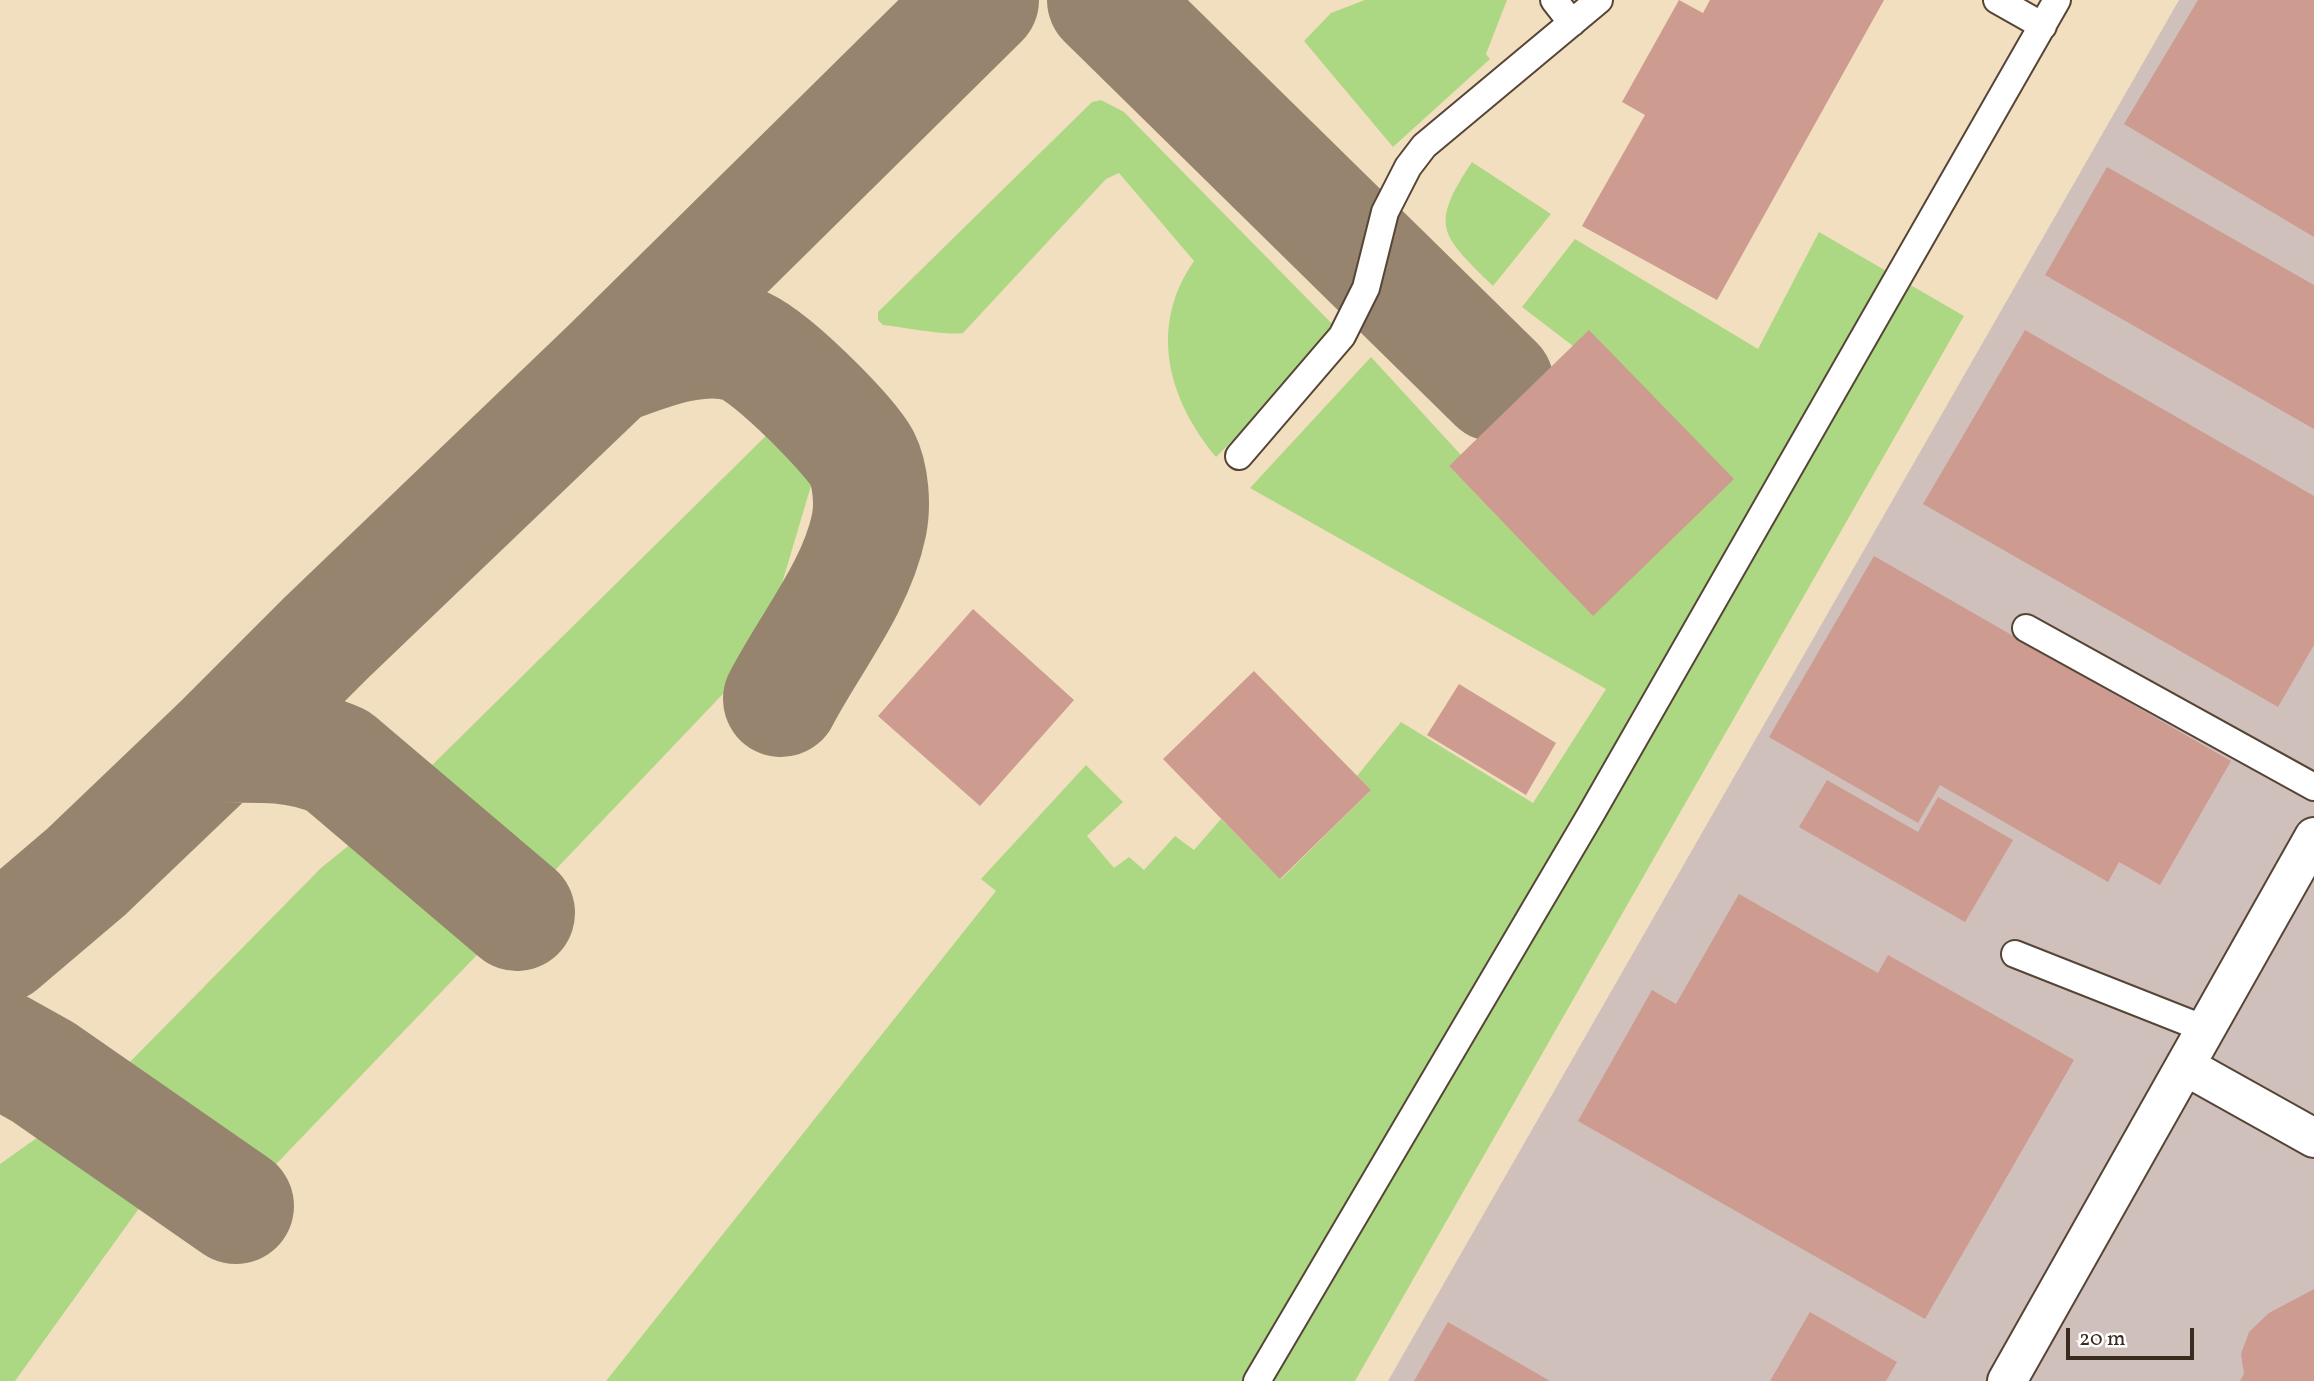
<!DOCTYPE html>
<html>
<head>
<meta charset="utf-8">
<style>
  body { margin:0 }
  #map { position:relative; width:2314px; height:1381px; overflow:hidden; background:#f2dfc0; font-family:Vollkorn,serif }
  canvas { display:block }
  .scale { position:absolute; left:2066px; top:1328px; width:128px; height:32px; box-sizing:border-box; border:4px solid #3b2a1e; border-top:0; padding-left:9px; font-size:21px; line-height:24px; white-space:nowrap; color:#3b2a1e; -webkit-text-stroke:5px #fff; paint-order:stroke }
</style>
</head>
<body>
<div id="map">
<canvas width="2314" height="1381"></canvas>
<div class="scale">20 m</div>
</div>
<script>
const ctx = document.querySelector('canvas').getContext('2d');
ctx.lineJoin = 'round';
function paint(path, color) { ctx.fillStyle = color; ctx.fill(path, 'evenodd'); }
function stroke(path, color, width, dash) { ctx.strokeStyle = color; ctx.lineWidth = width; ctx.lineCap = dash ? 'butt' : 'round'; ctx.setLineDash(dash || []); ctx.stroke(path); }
const industrial = new Path2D(`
  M 2179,0 L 2314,0 L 2314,1381 L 1388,1381 Z`);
const green = new Path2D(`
  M 1365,0 L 1507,0 L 1486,54 L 1490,59 L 1393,147 L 1304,41 L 1331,13 Z
  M 1101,100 L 1124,112 L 1341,333 L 1216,457 C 1168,399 1148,327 1194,261 L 1119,173 L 1106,179 L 963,333 C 948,336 902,327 883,325 L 878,320 L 878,312 L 1092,102 Z
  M 1472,162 L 1551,214 L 1493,286 C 1442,235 1428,228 1472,162 Z
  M 1819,232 L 1964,316 L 1355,1381 L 606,1381 L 996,891 L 981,879 L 1086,765 L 1123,802 L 1087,836 L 1114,868 L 1129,857 L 1144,870 L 1175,836 L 1194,850 L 1221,819 L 1281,879 L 1371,790 L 1357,776 L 1401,722 L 1533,803 L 1606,689 L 1250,488 L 1371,357 L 1461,455 L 1449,466 L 1593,615 L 1573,346 L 1522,307 L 1575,239 L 1758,349 Z
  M 789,417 L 820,433 L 824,442 L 761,654 L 539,887 L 419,778 L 783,419 Z
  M 374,825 L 497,934 L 258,1183 L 129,1097 L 120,1083 L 121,1071 L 321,868 Z
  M 65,1124 L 89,1136 L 215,1229 L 202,1243 L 145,1200 L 15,1381 L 0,1381 L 0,1164 L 41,1135 Z`);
const taxiway = new Path2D(`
  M 1105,0 L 1496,384
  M 609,367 C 649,352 700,331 743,345 C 769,354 848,433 862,458 C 871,476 873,505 869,525 C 856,588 810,643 781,699
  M 219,745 C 260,744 300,743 338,761 L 517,913
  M 0,945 L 86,872 L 219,745 L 326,638 L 609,367 L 981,0
  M 0,1048 L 43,1072 L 236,1206`);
const building = new Path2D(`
  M 1679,0 L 1703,13 L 1710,0 L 1884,0 L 1717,300 L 1582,226 L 1645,115 L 1622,102 Z
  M 2198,0 L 2314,0 L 2314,237 L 2124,124 Z
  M 2107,167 L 2314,285 L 2314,429 L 2045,275 Z
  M 1589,330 L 1734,479 L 1593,616 L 1449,466 Z
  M 2025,330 L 2314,496 L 2314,645 L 2278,707 L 1923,504 Z
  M 1874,556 L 2231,761 L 2160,885 L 2119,862 L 2108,882 L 1940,785 L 1918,823 L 1769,737 Z
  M 973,609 L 1074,700 L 980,806 L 878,716 Z
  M 1254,671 L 1371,790 L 1280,879 L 1163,759 Z
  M 1459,684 L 1556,743 L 1526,795 L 1427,735 Z
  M 1827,780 L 1918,832 L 1938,797 L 2013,840 L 1965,922 L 1799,827 Z
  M 1739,894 L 1878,973 L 1888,955 L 2074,1060 L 1925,1319 L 1578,1121 L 1652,990 L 1676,1004 Z
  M 2314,1289 L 2314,1381 L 2240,1381 L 2244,1374 L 2241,1354 L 2249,1332 L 2269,1313 Z
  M 1810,1312 L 1897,1362 L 1886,1381 L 1770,1381 Z
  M 1448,1322 L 1550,1381 L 1414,1381 Z`);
const service = new Path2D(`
  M 1554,0 L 1572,23
  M 1997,0 L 2043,26
  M 1239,456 L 1342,336 L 1366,288 L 1385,212 L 1408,167 L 1424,146 L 1599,0
  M 2026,628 L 2314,787
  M 2015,954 L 2205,1029
  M 1257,1381 L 1591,814 L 2057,0`);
const minor = new Path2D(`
  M 2187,1067 L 2314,1138
  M 2007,1381 L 2314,837`);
paint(industrial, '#d0c0bc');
paint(green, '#add883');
stroke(taxiway, '#96846f', 116);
paint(building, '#cd9b90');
stroke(service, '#564536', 30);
stroke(minor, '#564536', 42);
stroke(service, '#fff', 26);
stroke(minor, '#fff', 38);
</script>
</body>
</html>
